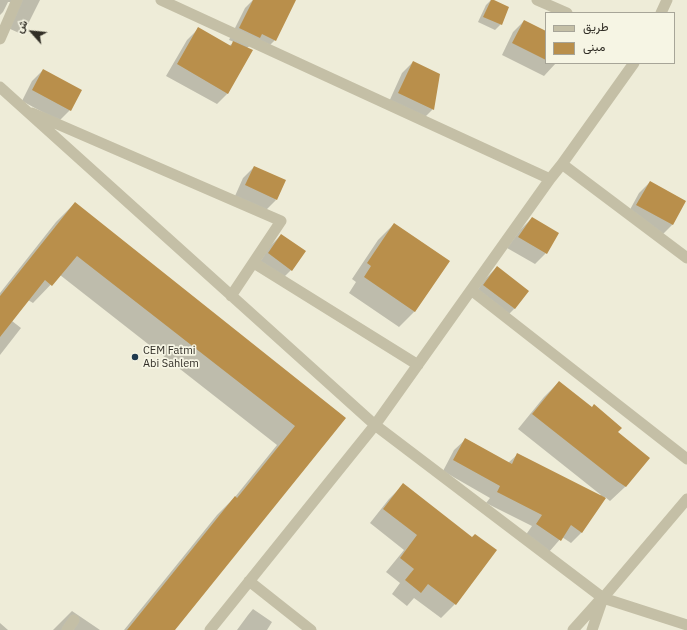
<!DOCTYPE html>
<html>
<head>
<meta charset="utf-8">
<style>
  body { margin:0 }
  #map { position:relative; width:687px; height:630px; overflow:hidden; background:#eeecd8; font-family:"IBM Plex Sans",Vazirmatn,sans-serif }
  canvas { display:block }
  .legend { position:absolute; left:545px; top:12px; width:130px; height:52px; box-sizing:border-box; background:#f6f5e4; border:1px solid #a7a598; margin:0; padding:5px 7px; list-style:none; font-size:12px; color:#312e26 }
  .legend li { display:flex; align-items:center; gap:8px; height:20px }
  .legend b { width:20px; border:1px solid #a7a598 }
  .north { position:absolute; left:12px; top:12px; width:40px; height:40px; -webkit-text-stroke:3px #f6f5e4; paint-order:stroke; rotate:297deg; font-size:11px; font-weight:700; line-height:16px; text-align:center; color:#312e26 }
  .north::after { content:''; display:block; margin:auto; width:14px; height:18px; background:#312e26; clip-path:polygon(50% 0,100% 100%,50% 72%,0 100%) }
</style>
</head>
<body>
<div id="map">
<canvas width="687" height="630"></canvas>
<ul class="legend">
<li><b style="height:5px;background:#c4bfa6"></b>طريق</li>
<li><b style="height:11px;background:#b98f4b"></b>مبنى</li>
</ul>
<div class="north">ش</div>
</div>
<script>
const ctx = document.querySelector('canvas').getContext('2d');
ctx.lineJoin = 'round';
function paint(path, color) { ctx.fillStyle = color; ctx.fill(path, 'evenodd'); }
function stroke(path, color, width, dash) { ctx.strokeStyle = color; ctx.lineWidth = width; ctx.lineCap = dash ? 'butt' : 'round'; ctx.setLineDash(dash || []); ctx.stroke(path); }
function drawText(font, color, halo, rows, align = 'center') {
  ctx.font = font + ' "IBM Plex Sans",sans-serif'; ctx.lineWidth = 3.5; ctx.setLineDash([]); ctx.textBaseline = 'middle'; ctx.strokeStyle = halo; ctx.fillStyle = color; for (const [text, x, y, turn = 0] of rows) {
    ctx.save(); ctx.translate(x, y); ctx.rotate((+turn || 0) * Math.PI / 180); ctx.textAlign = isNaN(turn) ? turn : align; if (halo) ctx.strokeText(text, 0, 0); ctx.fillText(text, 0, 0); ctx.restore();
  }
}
const shadow = new Path2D(`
  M 0,0 L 40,0 L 28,24 L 19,33 L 8,28 L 11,2 L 8,2 L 3,12 L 0,15 Z
  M 253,0 L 262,0 L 275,40 L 264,51 L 251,45 L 247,48 L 228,93 L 217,104 L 166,76 L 187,40 L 198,29 L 229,46 L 234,42 L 229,40 L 245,8 Z
  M 491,0 L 501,24 L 495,30 L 478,22 L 486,5 Z
  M 524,21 L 546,32 L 546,63 L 556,63 L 544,76 L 502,55 L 513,32 Z
  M 413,62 L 433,109 L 422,120 L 388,104 L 402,73 Z
  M 43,70 L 70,110 L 59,121 L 22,101 L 32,81 Z
  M 254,167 L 276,200 L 265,211 L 235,196 L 243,178 Z
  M 650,182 L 685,201 L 672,225 L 661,236 L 626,217 L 639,193 Z
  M 75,203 L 345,418 L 173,630 L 124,630 L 217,515 L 235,497 L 277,445 L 60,275 L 33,303 L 28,300 L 12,321 L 21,328 L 0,355 L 0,293 L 56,222 Z
  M 532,218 L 546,253 L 535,264 L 507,248 L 521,229 Z
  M 394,224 L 415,311 L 399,327 L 349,293 L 356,282 L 352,279 L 378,240 Z
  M 281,235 L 291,270 L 280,281 L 258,265 L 270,246 Z
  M 497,267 L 515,308 L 504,319 L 473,296 L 486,278 Z
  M 559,382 L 648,458 L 625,487 L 610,501 L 605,497 L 582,532 L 571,543 L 562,537 L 549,552 L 525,536 L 532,526 L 486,503 L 490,498 L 443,471 L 454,450 L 466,439 L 508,463 L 518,454 L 600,496 L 601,495 L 518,429 L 544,397 Z
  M 403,485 L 472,538 L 495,550 L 455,604 L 441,618 L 414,598 L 407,606 L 392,594 L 400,583 L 386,572 L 404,550 L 370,523 L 389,499 Z
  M 253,609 L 272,622 L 267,630 L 237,630 L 248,615 Z
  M 72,611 L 100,630 L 53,630 Z
  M 0,623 L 8,630 L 0,630 Z`);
const building = new Path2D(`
  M 253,0 L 296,0 L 276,41 L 262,34 L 260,38 L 239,28 Z
  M 491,0 L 494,0 L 509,7 L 502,25 L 483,17 Z
  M 524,20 L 546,31 L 546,60 L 512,43 Z
  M 198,27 L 231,46 L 233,41 L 253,50 L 228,94 L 177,64 Z
  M 413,61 L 440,74 L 434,110 L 398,93 Z
  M 43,69 L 82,90 L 71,111 L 32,90 Z
  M 254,166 L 286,180 L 277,200 L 245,185 Z
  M 650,181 L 686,201 L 673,225 L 636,205 Z
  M 75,202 L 346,418 L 175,630 L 127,630 L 235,496 L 237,498 L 295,426 L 77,256 L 52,286 L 45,280 L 0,337 L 0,296 Z
  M 532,217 L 559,233 L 547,254 L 518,237 Z
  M 394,223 L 450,261 L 415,312 L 364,277 L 371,266 L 367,263 Z
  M 281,234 L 306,251 L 292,271 L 268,253 Z
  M 497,266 L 529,291 L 515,309 L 483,285 Z
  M 559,381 L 592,407 L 594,404 L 622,428 L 618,432 L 650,458 L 626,487 L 617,481 L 532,414 Z
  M 465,438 L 512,464 L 517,453 L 606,498 L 582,533 L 571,525 L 561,541 L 536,524 L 542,515 L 497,492 L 500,486 L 453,460 Z
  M 403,483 L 472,537 L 475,534 L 497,550 L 456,605 L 428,584 L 421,593 L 405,580 L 414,569 L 400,558 L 417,535 L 383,509 Z`);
const minor = new Path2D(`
  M 161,0 L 550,179
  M 537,0 L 567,13
  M 661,13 L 667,0
  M 0,39 L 17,0
  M 0,87 L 375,425 L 603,598 L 687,625
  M 32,113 L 281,221 L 231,296
  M 562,164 L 687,258
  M 254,263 L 418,365
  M 471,290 L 687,459
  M 249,581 L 311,630
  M 67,630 L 74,620
  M 210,630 L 375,425 L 550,179 L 562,164 L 634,63
  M 573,630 L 599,601
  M 592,630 L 603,598 L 687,499`);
const markers = [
  [135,357,4,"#203a4e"]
];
const poiNames = [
  ["CEM Fatmi",143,351],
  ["Abi Sahlem",143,364]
];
paint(shadow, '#0003');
paint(building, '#b98f4b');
stroke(minor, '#c4bfa6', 11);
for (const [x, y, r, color] of markers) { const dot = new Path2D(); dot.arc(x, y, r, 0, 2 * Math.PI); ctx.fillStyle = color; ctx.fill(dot); stroke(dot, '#f6f5e4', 1.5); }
drawText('11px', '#312e26', '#f6f5e4', poiNames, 'left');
</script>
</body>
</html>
